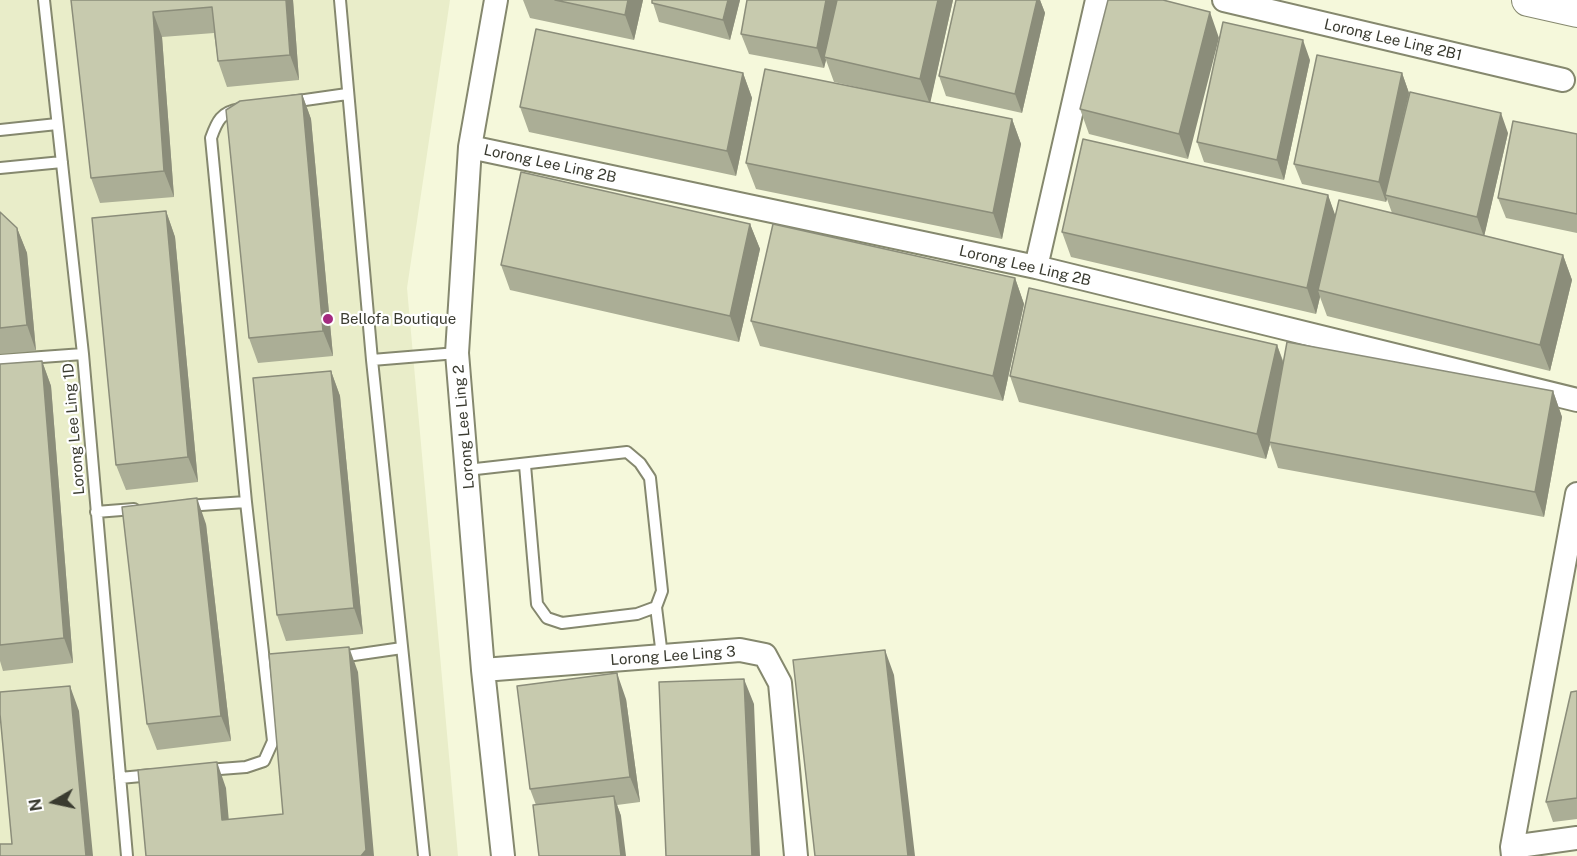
<!DOCTYPE html>
<html>
<head>
<meta charset="utf-8">
<style>
  body { margin:0 }
  #map { position:relative; width:1577px; height:856px; overflow:hidden; background:#f5f8db; font-family:"Public Sans",sans-serif }
  canvas { display:block }
  .north { position:absolute; left:24px; top:772px; width:60px; height:60px; -webkit-text-stroke:4px #fff; paint-order:stroke; rotate:261deg; font-size:16px; font-weight:700; line-height:24px; text-align:center; color:#3a3b30 }
  .north::after { content:''; display:block; margin:auto; width:21px; height:27px; background:#3a3b30; clip-path:polygon(50% 0,100% 100%,50% 72%,0 100%) }
</style>
</head>
<body>
<div id="map">
<canvas width="1577" height="856"></canvas>
<div class="north">N</div>
</div>
<script>
const ctx = document.querySelector('canvas').getContext('2d');
ctx.lineJoin = 'round';
function paint(path, color) { ctx.fillStyle = color; ctx.fill(path, 'evenodd'); }
function stroke(path, color, width, dash) { ctx.strokeStyle = color; ctx.lineWidth = width; ctx.lineCap = dash ? 'butt' : 'round'; ctx.setLineDash(dash || []); ctx.stroke(path); }
function drawText(font, color, halo, rows, align = 'center') {
  ctx.font = font + ' "Public Sans",sans-serif'; ctx.lineWidth = 4.5; ctx.setLineDash([]); ctx.textBaseline = 'middle'; ctx.strokeStyle = halo; ctx.fillStyle = color; for (const [text, x, y, turn = 0] of rows) {
    ctx.save(); ctx.translate(x, y); ctx.rotate((+turn || 0) * Math.PI / 180); ctx.textAlign = isNaN(turn) ? turn : align; if (halo) ctx.strokeText(text, 0, 0); ctx.fillText(text, 0, 0); ctx.restore();
  }
}
const built = new Path2D(`
  M 0,0 L 450,0 L 407,288 L 458,856 L 0,856 Z`);
const lane = new Path2D(`
  M 44,0 L 83,354 L 127,856
  M 340,0 L 372,360 L 424,856
  M 291,102 L 347,94
  M 0,130 L 57,124
  M 0,168 L 62,162
  M 0,360 L 83,354
  M 372,360 L 457,353
  M 467,470 L 627,452 L 640,463 L 650,478 L 662,591 L 656,607 L 637,614 L 562,623 L 547,618 L 537,604 L 525,465
  M 186,506 L 246,502
  M 96,512 L 134,509
  M 656,607 L 662,656
  M 340,657 L 402,648
  M 207,770 L 246,767 L 264,761 L 273,741 L 246,502 L 211,138 C 217,121 221,112 240,109
  M 120,778 L 152,775`);
const street = new Path2D(`
  M 496,0 L 470,147 L 457,353 L 483,670 L 503,856
  M 1224,0 L 1563,80
  M 470,147 L 1036,267 L 1577,400
  M 1036,267 L 1097,0
  M 483,670 L 740,650 L 765,655 L 780,683 L 796,856
  M 1512,847 L 1577,838
  M 1513,856 L 1512,847 L 1577,494`);
const secondary = new Path2D(`
  M 1528,0 L 1577,11`);
const wall = new Path2D(`
  M 71,0 L 293,0 L 299,80 L 227,87 L 218,61 L 214,33 L 162,37 L 174,197 L 100,203 L 91,178 Z
  M 523,0 L 643,0 L 634,40 L 530,18 Z
  M 652,0 L 740,0 L 730,40 L 659,22 Z
  M 837,0 L 953,0 L 930,102 L 1012,119 L 1021,144 L 1002,239 L 756,189 L 746,163 L 874,91 L 834,82 L 826,60 L 824,68 L 749,54 L 741,34 L 834,13 Z
  M 1037,0 L 1040,0 L 1045,13 L 1022,113 L 946,96 L 939,76 Z
  M 1163,0 L 1188,159 L 1089,134 L 1080,109 Z
  M 1310,60 L 1284,180 L 1204,162 L 1197,142 Z
  M 743,73 L 752,98 L 736,176 L 529,132 L 520,107 Z
  M 1402,73 L 1409,93 L 1508,133 L 1484,236 L 1563,255 L 1572,280 L 1550,371 L 1327,316 L 1320,297 L 1316,314 L 1071,257 L 1062,232 L 1328,195 L 1335,216 L 1392,213 L 1387,199 L 1386,202 L 1302,184 L 1294,164 Z
  M 302,94 L 311,119 L 333,356 L 258,363 L 249,338 Z
  M 1577,134 L 1577,233 L 1506,218 L 1498,198 Z
  M 166,211 L 175,237 L 198,482 L 126,490 L 116,465 Z
  M 0,212 L 17,228 L 27,253 L 36,351 L 0,354 Z
  M 750,224 L 760,249 L 739,342 L 510,290 L 501,265 Z
  M 1015,278 L 1024,304 L 1003,401 L 760,346 L 751,321 Z
  M 1277,345 L 1284,363 L 1553,391 L 1562,417 L 1544,517 L 1278,468 L 1270,444 L 1266,459 L 1019,402 L 1010,376 Z
  M 42,361 L 51,386 L 73,663 L 3,671 L 0,661 L 0,364 Z
  M 331,371 L 340,396 L 363,634 L 286,641 L 277,615 Z
  M 206,524 L 231,741 L 157,750 L 147,724 Z
  M 1577,691 L 1577,819 L 1553,822 L 1546,802 Z
  M 626,699 L 640,802 L 617,805 L 621,816 L 536,805 L 530,789 Z`);
const shadedWall = new Path2D(`
  M 286,0 L 293,0 L 299,80 L 290,55 Z
  M 628,0 L 643,0 L 634,40 L 625,15 Z
  M 728,0 L 740,0 L 730,40 L 723,20 Z
  M 826,0 L 837,0 L 826,57 L 824,57 L 826,60 L 824,68 L 817,48 Z
  M 938,0 L 953,0 L 930,104 L 920,79 Z
  M 1037,0 L 1040,0 L 1045,13 L 1022,113 L 1015,94 Z
  M 153,12 L 162,37 L 174,197 L 164,171 Z
  M 1210,12 L 1219,38 L 1188,159 L 1179,134 Z
  M 1303,40 L 1310,60 L 1284,180 L 1277,160 Z
  M 743,73 L 752,98 L 736,176 L 727,151 Z
  M 1402,73 L 1409,93 L 1385,195 L 1387,199 L 1386,202 L 1379,182 Z
  M 302,94 L 311,119 L 333,356 L 323,331 Z
  M 1501,113 L 1508,133 L 1484,237 L 1477,217 Z
  M 1012,119 L 1021,144 L 1002,239 L 993,213 Z
  M 1328,195 L 1337,220 L 1318,290 L 1320,297 L 1316,314 L 1307,288 Z
  M 166,211 L 175,237 L 198,482 L 188,457 Z
  M 750,224 L 760,249 L 739,342 L 730,316 Z
  M 17,228 L 27,253 L 36,351 L 27,325 Z
  M 1563,255 L 1572,280 L 1550,371 L 1540,345 Z
  M 1015,278 L 1024,304 L 1003,401 L 993,376 Z
  M 1277,345 L 1286,371 L 1269,442 L 1270,444 L 1266,459 L 1257,434 Z
  M 42,361 L 51,386 L 73,663 L 64,638 Z
  M 331,371 L 340,396 L 363,634 L 354,608 Z
  M 1553,391 L 1562,417 L 1544,517 L 1535,492 Z
  M 197,498 L 206,524 L 231,741 L 221,716 Z
  M 349,647 L 358,672 L 374,856 L 361,856 Z
  M 885,650 L 894,675 L 915,856 L 908,856 Z
  M 617,673 L 626,699 L 640,802 L 630,777 Z
  M 744,679 L 754,704 L 760,856 L 752,856 Z
  M 70,686 L 79,711 L 93,856 L 86,856 Z
  M 217,762 L 226,788 L 231,845 L 222,820 Z
  M 614,796 L 621,816 L 626,856 L 621,856 Z`);
const building = new Path2D(`
  M 71,0 L 286,0 L 290,55 L 218,61 L 212,7 L 153,12 L 164,171 L 91,178 Z
  M 555,0 L 628,0 L 625,15 Z
  M 652,0 L 728,0 L 723,20 L 652,3 Z
  M 747,0 L 826,0 L 817,48 L 741,34 Z
  M 837,0 L 938,0 L 920,79 L 824,57 Z
  M 956,0 L 1037,0 L 1015,94 L 939,76 Z
  M 1108,0 L 1163,0 L 1210,12 L 1179,134 L 1080,109 Z
  M 1223,22 L 1303,40 L 1277,160 L 1197,142 Z
  M 536,29 L 743,73 L 727,151 L 520,107 Z
  M 1317,55 L 1402,73 L 1379,182 L 1294,164 Z
  M 765,69 L 1012,119 L 993,213 L 746,163 Z
  M 1410,92 L 1501,113 L 1477,217 L 1385,195 Z
  M 302,94 L 323,331 L 249,338 L 226,110 L 240,101 Z
  M 1513,121 L 1577,134 L 1577,214 L 1498,198 Z
  M 1083,139 L 1328,195 L 1307,288 L 1062,232 Z
  M 521,172 L 750,224 L 730,316 L 501,265 Z
  M 1339,200 L 1563,255 L 1540,345 L 1318,290 Z
  M 166,211 L 188,457 L 116,465 L 92,218 Z
  M 0,212 L 17,228 L 27,325 L 0,328 Z
  M 773,224 L 1015,278 L 993,376 L 751,321 Z
  M 1029,288 L 1277,345 L 1257,434 L 1010,376 Z
  M 1287,342 L 1553,391 L 1535,492 L 1269,442 Z
  M 42,361 L 64,638 L 0,645 L 0,364 Z
  M 331,371 L 354,608 L 277,615 L 253,378 Z
  M 197,498 L 221,716 L 147,724 L 122,507 Z
  M 349,647 L 366,850 L 361,856 L 146,856 L 138,770 L 217,762 L 222,820 L 283,814 L 269,654 Z
  M 885,650 L 908,856 L 815,856 L 793,660 Z
  M 617,673 L 630,777 L 530,789 L 517,686 Z
  M 744,679 L 752,856 L 666,856 L 659,682 Z
  M 70,686 L 86,856 L 0,856 L 0,844 L 12,844 L 0,714 L 0,692 Z
  M 1577,691 L 1577,798 L 1546,802 L 1571,692 Z
  M 614,796 L 621,856 L 539,856 L 533,805 Z`);
const markers = [
  [328,319,6,"#a42a80"]
];
const streetNames = [
  ["Lorong Lee Ling 2B1",1393,40,13],
  ["Lorong Lee Ling 2B",550,164,12],
  ["Lorong Lee Ling 2B",1025,266,13],
  ["Lorong Lee Ling 2",464,427,-95],
  ["Lorong Lee Ling 1D",74,429,-95],
  ["Lorong Lee Ling 3",673,656,-4]
];
const poiNames = [
  ["Bellofa Boutique",340,319]
];
paint(built, '#e9edc9');
stroke(lane, '#85886e', 14);
stroke(street, '#85886e', 26);
stroke(secondary, '#85886e', 34);
stroke(lane, '#fff', 10);
stroke(street, '#fff', 22);
stroke(secondary, '#fff', 32);
paint(wall, '#abae96');
paint(shadedWall, '#8b8d7a');
paint(building, '#c7caae');
stroke(building, '#8b8d7a', 1.5);
for (const [x, y, r, color] of markers) { const dot = new Path2D(); dot.arc(x, y, r, 0, 2 * Math.PI); ctx.fillStyle = color; ctx.fill(dot); stroke(dot, '#fff', 2); }
drawText('15px', '#3a3b30', '#fff', streetNames);
drawText('15px', '#3a3b30', '#fff', poiNames, 'left');
</script>
</body>
</html>
